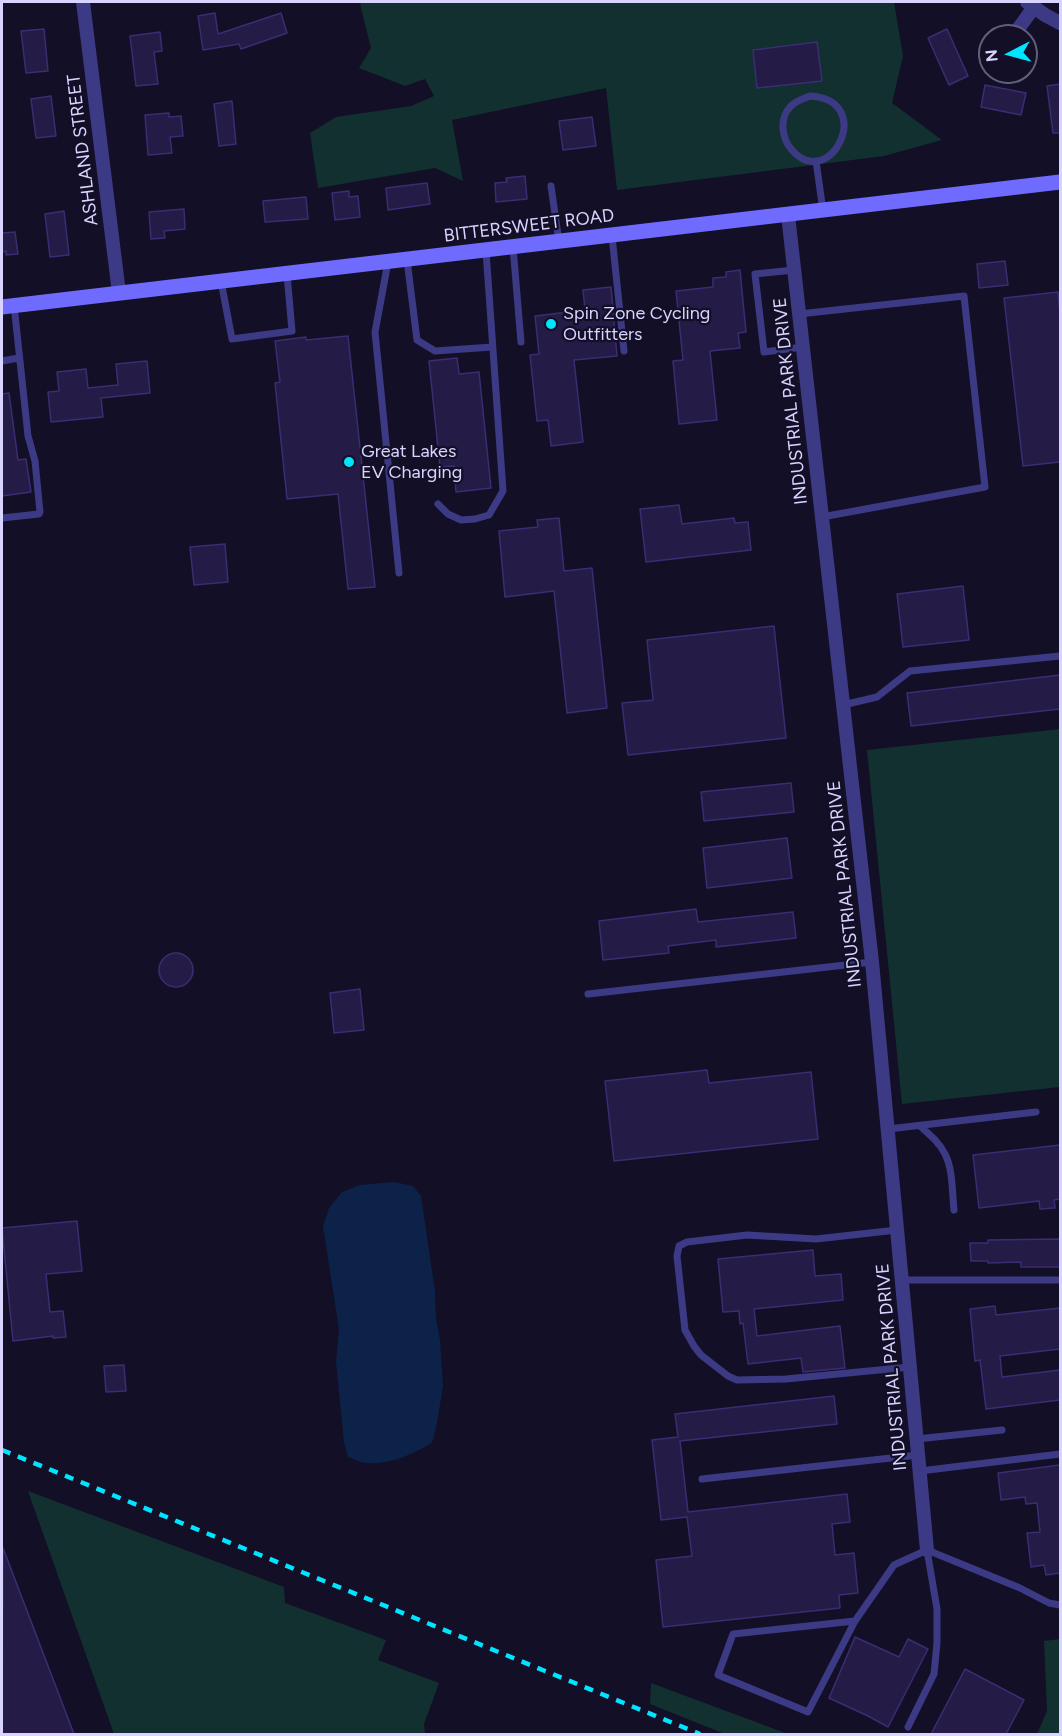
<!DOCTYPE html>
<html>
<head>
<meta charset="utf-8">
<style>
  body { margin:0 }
  #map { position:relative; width:1062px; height:1736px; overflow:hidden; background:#130f26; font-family:Figtree,sans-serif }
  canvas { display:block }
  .frame { position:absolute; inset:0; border:3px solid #d9d4ff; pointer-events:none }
  .north { position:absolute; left:978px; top:24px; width:60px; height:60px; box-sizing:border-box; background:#130f26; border:2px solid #625e7d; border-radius:50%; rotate:264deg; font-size:16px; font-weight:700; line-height:24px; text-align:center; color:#d9d4ff }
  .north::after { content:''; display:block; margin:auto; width:21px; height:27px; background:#00e5ff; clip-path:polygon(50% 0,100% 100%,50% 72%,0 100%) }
</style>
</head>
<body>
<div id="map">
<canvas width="1062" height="1736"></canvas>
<div class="frame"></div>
<div class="north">N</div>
</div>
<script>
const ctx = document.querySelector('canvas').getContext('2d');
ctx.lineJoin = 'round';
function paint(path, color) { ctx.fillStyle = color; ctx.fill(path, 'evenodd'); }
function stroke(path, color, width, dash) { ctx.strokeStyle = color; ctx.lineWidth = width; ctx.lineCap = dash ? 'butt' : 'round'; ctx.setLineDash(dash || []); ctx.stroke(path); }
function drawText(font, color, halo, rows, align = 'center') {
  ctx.font = font + ' Figtree,sans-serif'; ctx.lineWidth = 4.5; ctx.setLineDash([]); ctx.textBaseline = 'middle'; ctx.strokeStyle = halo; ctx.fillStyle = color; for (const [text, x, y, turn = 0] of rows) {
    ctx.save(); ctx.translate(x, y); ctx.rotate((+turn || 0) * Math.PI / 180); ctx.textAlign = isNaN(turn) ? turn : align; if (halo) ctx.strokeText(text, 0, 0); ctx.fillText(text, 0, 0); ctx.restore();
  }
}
const green = new Path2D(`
  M 362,2 L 894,2 L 903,56 L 892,103 L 942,140 L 884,156 L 617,190 L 606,88 L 452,120 L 463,181 L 435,168 L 318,188 L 310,133 L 336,117 L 411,106 L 434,96 L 425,79 L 405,86 L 359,68 L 371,48 L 360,4 Z
  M 1060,729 L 1060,1087 L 902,1104 L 867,750 Z
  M 28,1491 L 284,1587 L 285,1603 L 386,1640 L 378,1660 L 439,1683 L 424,1724 L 425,1734 L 114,1734 Z
  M 1060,1639 L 1060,1734 L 1037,1734 L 1047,1711 L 1044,1641 Z
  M 651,1683 L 788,1734 L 725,1734 L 650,1704 Z`);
const water = new Path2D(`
  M 394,1182 L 413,1186 L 421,1196 L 435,1291 L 436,1318 L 440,1340 L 443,1386 L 437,1423 L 432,1443 C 412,1454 391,1465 367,1463 C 361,1463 354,1459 348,1457 L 344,1442 L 336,1361 L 339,1330 L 323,1226 L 329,1208 L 342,1192 L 360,1185 Z`);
const building = new Path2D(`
  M 215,13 L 218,34 L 281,13 L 287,33 L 241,49 L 239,44 L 203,50 L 198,16 Z
  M 44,29 L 48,71 L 26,73 L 21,31 Z
  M 947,29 L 968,76 L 949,85 L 928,38 Z
  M 160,32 L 162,51 L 154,52 L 158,84 L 136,86 L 130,36 Z
  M 817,42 L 822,81 L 757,88 L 753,50 Z
  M 1060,84 L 1060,133 L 1053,133 L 1047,86 Z
  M 985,85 L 1026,93 L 1021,115 L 981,107 Z
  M 51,96 L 56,136 L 36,138 L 31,99 Z
  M 232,101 L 236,144 L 219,146 L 214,104 Z
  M 169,113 L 169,117 L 181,116 L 183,136 L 170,137 L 172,153 L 148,155 L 145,115 Z
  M 592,117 L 596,146 L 563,150 L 559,121 Z
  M 525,176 L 527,199 L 496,202 L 495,183 L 507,182 L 506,178 Z
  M 427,183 L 430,204 L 388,210 L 386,188 Z
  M 349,191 L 349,197 L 358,196 L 360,217 L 335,220 L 332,193 Z
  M 306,197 L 308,219 L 265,222 L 263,201 Z
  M 184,209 L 185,229 L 164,231 L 165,238 L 151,239 L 149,212 Z
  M 64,211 L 69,255 L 50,257 L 45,214 Z
  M 15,232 L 18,254 L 6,255 L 6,251 L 2,252 L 2,233 Z
  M 1005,261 L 1008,285 L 979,288 L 977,264 Z
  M 740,270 L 746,332 L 738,333 L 740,348 L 710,351 L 717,420 L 679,424 L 673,361 L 683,360 L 676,291 L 713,287 L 713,278 L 726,277 L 726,272 Z
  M 611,287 L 617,356 L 574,360 L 583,442 L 551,446 L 548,420 L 537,421 L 530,355 L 539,354 L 535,316 L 585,310 L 583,290 Z
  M 1058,292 L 1060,316 L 1060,462 L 1023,466 L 1004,298 Z
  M 348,336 L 375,587 L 348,589 L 338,494 L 287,499 L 275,383 L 280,382 L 275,341 L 306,337 L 306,340 Z
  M 457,358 L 459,374 L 479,372 L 491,488 L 456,492 L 454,466 L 440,467 L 429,361 Z
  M 147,361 L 150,393 L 101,398 L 103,417 L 51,422 L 48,392 L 59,391 L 57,372 L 86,369 L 88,388 L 118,385 L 116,364 Z
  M 9,393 L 18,460 L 26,459 L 31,492 L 2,496 L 2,394 Z
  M 679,505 L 682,524 L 734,518 L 735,523 L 748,522 L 751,550 L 646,562 L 640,509 Z
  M 559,518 L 564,571 L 592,568 L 607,708 L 567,713 L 554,591 L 505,597 L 499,531 L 538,527 L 537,520 Z
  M 225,544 L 228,582 L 194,585 L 190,547 Z
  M 963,586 L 969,640 L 903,647 L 897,594 Z
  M 774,626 L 786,738 L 628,755 L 622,703 L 653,700 L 647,640 Z
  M 1060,675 L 1060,709 L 911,726 L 907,693 Z
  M 791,783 L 794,812 L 704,821 L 701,792 Z
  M 787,838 L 792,878 L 707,888 L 703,848 Z
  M 696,909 L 698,922 L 793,912 L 796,938 L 716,947 L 716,940 L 668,946 L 669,953 L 603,960 L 599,921 Z
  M159 970a17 17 0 1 1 34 0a17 17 0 1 1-34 0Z
  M 360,989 L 364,1030 L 334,1033 L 330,993 Z
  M 707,1070 L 709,1083 L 811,1072 L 818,1139 L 614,1161 L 605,1081 Z
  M 1060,1145 L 1060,1199 L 1054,1200 L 1055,1208 L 1040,1209 L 1039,1201 L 979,1208 L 973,1155 Z
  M 77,1221 L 82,1271 L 46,1274 L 50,1312 L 63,1311 L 66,1337 L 53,1338 L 53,1336 L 13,1341 L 2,1228 Z
  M 1060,1239 L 1060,1267 L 1021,1267 L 1021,1262 L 988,1263 L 988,1261 L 971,1261 L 970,1243 L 988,1243 L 988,1240 Z
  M 813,1250 L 815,1276 L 841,1274 L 843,1300 L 754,1309 L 757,1336 L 840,1326 L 845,1368 L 803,1372 L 801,1358 L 748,1364 L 743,1323 L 740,1324 L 739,1311 L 723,1312 L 718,1259 Z
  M 995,1306 L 996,1315 L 1060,1308 L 1060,1349 L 1000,1356 L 1002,1377 L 1060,1370 L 1060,1400 L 986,1409 L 980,1360 L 975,1361 L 970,1309 Z
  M 124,1365 L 126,1391 L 106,1392 L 104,1366 Z
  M 834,1396 L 837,1424 L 680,1441 L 688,1512 L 847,1494 L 850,1522 L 832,1524 L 835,1555 L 854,1553 L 858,1593 L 839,1595 L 840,1608 L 663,1627 L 656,1560 L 692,1556 L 687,1517 L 661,1520 L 652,1440 L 678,1437 L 675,1414 Z
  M 1060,1465 L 1060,1573 L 1046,1575 L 1044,1565 L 1031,1567 L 1027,1533 L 1040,1532 L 1037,1503 L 1026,1504 L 1025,1497 L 1001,1500 L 998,1473 Z
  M 3,1548 L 74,1734 L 2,1734 Z
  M 855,1637 L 899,1657 L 908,1639 L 928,1649 L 888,1727 L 868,1716 L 829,1698 Z
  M 965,1669 L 1024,1700 L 1006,1734 L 931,1734 Z`);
const lane = new Path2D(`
  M 810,96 C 878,100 829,195 791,149 C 782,138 779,119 790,107 C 795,101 803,99 810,96 Z
  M 816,161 L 823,211
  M 551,186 L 559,242
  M 612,236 L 624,351
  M 513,247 L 521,342
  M 407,260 L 417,340 L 435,351 L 492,347
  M 388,262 L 375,332 L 399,573
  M 794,270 L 755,274 L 764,352 L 803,347
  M 221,281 L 232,339 L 292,331 L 287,274
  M 799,314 L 964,296 L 985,487 L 822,517
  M 2,361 L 19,358
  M 438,504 L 448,514 L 461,520 L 475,519 L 489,515 L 503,491 L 486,251
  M 2,518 L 39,514 L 40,512 L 35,461 L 28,436 L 14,305
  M 843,705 L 877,697 L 910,671 L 1060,656
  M 588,994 L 872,962
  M 920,1126 C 929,1134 939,1142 945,1154 C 953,1169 952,1192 954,1210
  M 888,1129 L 1036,1112
  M 897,1230 L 816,1239 L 747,1235 L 687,1242 L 679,1246 L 677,1256 L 685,1330 L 694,1346 L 701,1355 L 728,1376 L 737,1380 L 786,1379 L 910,1367
  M 902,1280 L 1060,1280
  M 917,1439 L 1002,1430
  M 920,1471 L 1060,1454
  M 702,1479 L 918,1455
  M 855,1621 L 733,1634 L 718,1675 L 808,1712 L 855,1621 L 894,1565 L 927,1550 L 1020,1588 L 1049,1603 L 1060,1605
  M 908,1727 L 934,1674 L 937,1643 L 937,1609 L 927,1550`);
const street = new Path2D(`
  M 83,2 L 119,293
  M 1027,2 L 1045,15 L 1060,23
  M 1016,32 L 1034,7
  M 788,215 L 872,962 L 927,1550`);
const secondary = new Path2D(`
  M 2,307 L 1060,182`);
const rail = new Path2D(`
  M 2,1450 L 700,1734`);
const markers = [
  [551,324,6,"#00e5ff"],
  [349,462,6,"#00e5ff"]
];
const streetNames = [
  ["ASHLAND STREET",83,150,-97],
  ["BITTERSWEET ROAD",529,226,-7],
  ["INDUSTRIAL PARK DRIVE",791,401,-96],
  ["INDUSTRIAL PARK DRIVE",845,884,-96],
  ["INDUSTRIAL PARK DRIVE",892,1367,-95]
];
const poiNames = [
  ["Spin Zone Cycling",563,314],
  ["Outfitters",563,335],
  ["Great Lakes",361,452],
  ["EV Charging",361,473]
];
paint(green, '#12302f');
paint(water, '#0c2248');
paint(building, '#241b47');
stroke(building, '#3b2d73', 1.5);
stroke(lane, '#3d3a85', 7);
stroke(street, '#3d3a85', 14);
stroke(secondary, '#6f6bff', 15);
stroke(rail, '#00e5ff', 4.5, [9, 8]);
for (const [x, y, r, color] of markers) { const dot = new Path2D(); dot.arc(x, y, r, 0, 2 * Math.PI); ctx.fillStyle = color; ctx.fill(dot); stroke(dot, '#130f26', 2); }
drawText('18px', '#d9d4ff', '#130f26', streetNames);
drawText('18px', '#d9d4ff', '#130f26', poiNames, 'left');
</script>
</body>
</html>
